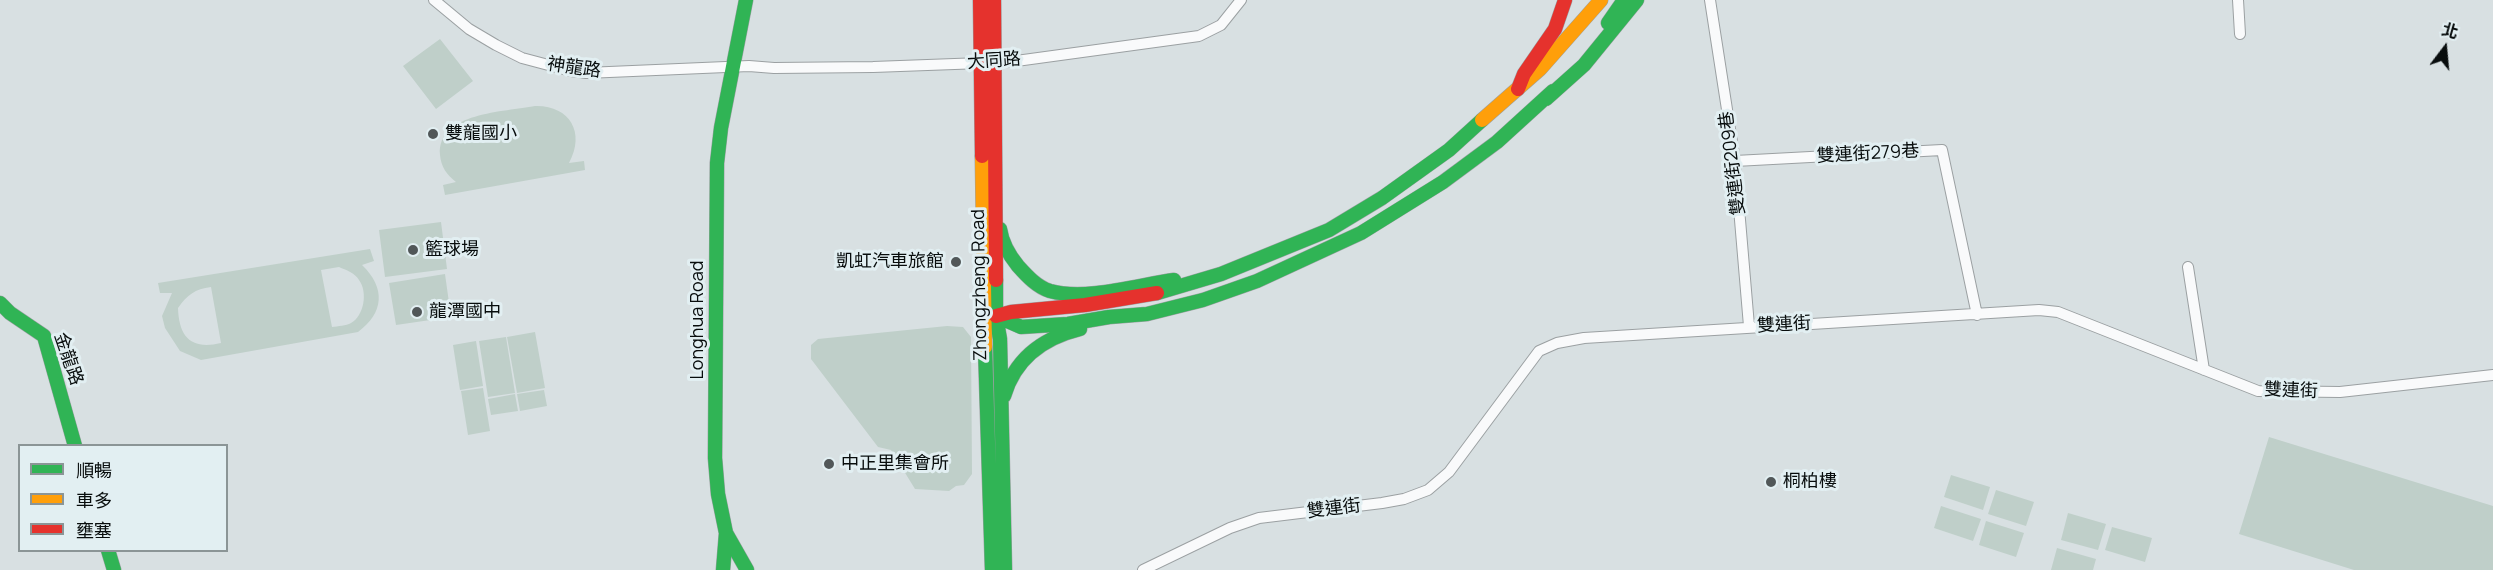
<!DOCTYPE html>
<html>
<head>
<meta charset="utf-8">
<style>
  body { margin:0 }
  #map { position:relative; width:2493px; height:570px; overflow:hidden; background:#d8e0e2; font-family:Manrope,"Noto Sans TC",sans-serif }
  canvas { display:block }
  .legend { position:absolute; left:18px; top:444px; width:210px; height:108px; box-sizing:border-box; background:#e2eff2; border:2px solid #8b9596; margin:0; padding:8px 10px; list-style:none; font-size:18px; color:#080d0d }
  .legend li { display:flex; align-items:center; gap:12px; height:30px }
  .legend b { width:30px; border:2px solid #8b9596 }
  .north { position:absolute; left:2415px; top:18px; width:60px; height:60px; -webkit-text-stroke:4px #e2eff2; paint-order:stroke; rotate:16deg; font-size:16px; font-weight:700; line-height:24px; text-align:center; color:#080d0d }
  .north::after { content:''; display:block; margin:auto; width:21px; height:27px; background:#080d0d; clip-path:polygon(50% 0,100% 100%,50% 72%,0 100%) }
</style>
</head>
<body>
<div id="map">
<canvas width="2493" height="570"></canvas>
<ul class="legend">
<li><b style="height:8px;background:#30b455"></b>順暢</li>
<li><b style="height:8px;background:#ff9f0a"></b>車多</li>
<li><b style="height:8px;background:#e5322d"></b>壅塞</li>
</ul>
<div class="north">北</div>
</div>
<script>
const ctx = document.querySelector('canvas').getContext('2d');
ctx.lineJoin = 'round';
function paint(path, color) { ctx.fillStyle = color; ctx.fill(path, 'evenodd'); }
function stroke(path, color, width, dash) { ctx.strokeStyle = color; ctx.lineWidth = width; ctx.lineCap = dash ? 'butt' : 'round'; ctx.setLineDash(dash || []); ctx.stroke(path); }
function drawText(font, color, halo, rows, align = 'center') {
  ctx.font = font + ' Manrope,"Noto Sans TC",sans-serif'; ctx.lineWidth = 6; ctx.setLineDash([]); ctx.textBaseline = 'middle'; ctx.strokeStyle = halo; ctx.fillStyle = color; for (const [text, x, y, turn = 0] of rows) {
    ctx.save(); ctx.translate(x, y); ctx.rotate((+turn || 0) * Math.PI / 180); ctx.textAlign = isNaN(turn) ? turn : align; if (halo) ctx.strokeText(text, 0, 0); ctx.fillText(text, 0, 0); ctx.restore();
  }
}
const green = new Path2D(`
  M 440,39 L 473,81 L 436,109 L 403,66 Z
  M 535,106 C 569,105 586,132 569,163 L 584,161 L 585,170 L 445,195 L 443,185 L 456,182 C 447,175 441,167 440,155 C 437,112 505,112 535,106 Z
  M 441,222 L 447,269 L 385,277 L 379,230 Z
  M 370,249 L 374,261 L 362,265 C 386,288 384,313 358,332 L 201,360 L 180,351 L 165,328 L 162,316 L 172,293 L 160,293 L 158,283 ZM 339,267 C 346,270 355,273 359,280 C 368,292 364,316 351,323 C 346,326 338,326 332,327 L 321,270 ZM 211,287 L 221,343 C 192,350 179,338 178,308 C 187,295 195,289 211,287 Z
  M 445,274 L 451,317 L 396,325 L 389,283 Z
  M 947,326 L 963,327 L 971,337 L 972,474 L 964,485 L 956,486 L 949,491 L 915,489 L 891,450 L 878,447 L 811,359 L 811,345 L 818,339 Z
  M 535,332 L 545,388 L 517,393 L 507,337 Z
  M 506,337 L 515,393 L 488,397 L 479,341 Z
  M 476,341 L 483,386 L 460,390 L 453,345 Z
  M 483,388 L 490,431 L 468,435 L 461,391 Z
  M 544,390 L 547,406 L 520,411 L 517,394 Z
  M 515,394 L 518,411 L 491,415 L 488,399 Z
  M 2269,437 L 2493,506 L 2493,570 L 2354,570 L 2239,534 Z
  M 1951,475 L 1990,487 L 1983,510 L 1944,497 Z
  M 1996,490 L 2034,502 L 2026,526 L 1988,514 Z
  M 1941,506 L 1981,519 L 1973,541 L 1934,528 Z
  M 2068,513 L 2106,524 L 2098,550 L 2061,540 Z
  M 1986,521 L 2024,533 L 2016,557 L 1979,545 Z
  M 2112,527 L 2152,538 L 2145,562 L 2105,550 Z
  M 2057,548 L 2096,559 L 2093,570 L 2051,570 Z`);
const street = new Path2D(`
  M 434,0 L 469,29 L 496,45 L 522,58 L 571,71 L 586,73 L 749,66 L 774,68 L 873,67 L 1009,62 L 1199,36 L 1221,25 L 1241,0
  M 1710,0 L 1735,161 L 1749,326
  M 2238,0 L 2240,34
  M 1735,161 L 1942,150 L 1977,315
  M 2188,267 L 2204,370
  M 1143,570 L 1230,528 L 1259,518 L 1382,503 L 1404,499 L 1428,490 L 1449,472 L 1539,351 L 1557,343 L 1584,338 L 2039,310 L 2058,312 L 2258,391 L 2340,392 L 2493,375`);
const fast = new Path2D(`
  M 746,0 L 721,128 L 717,163 L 715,458 L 718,494 L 726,533 L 747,570
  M 1608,23 L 1624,0
  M 1546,99 L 1584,65 L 1637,0
  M 1000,229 C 1002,243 1009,255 1018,266 C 1027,276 1037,287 1050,291 C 1086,301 1138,285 1174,280
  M 996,280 L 996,316 L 1000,339 L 1005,570
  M 1157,293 L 1221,274 L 1329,230 L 1382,198 L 1449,150 L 1482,120
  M 0,303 L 10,313 L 44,336 L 75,446
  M 996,316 L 1021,327 L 1068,324 L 1109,317 L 1147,314 L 1203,300 L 1257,281 L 1361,233 L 1443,182 L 1497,142 L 1553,91
  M 985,347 L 992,570
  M 1004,396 C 1015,359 1043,338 1080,329
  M 108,550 L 114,570
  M 723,570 L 726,533`);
const slow = new Path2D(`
  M 1482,120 L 1540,69 L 1601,0
  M 982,156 L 985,347`);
const jam = new Path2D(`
  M 980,0 L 982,156
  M 994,0 L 996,280
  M 1518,89 L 1524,74 L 1555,29 L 1565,0
  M 996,316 L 1011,312 L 1085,305 L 1157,293`);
const markers = [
  [433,134,6,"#515758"],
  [413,250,6,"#515758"],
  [956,262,6,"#515758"],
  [417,312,6,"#515758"],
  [829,464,6,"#515758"],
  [1771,482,6,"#515758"]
];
const streetNames = [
  ["大同路",994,61,-4],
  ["神龍路",574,68,8],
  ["雙連街279巷",1868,154,-3],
  ["雙連街209巷",1733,163,-97],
  ["Zhongzheng Road",980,285,-91],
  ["Longhua Road",698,320,-90],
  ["雙連街",1784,325,-3],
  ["金龍路",68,359,71],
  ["雙連街",2291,391,2],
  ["雙連街",1334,509,-7]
];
const poiNames = [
  ["雙龍國小",445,134],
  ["籃球場",425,250],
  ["凱虹汽車旅館",944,262,"right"],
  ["龍潭國中",429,312],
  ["中正里集會所",841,464],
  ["桐柏樓",1783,482]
];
paint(green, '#bfcfc9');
stroke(street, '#9ba0a2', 12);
stroke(fast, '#9ba0a2', 15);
stroke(slow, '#9ba0a2', 15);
stroke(jam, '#9ba0a2', 15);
stroke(street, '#f9fafb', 10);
stroke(fast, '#30b455', 14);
stroke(slow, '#ff9f0a', 14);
stroke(jam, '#e5322d', 14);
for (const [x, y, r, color] of markers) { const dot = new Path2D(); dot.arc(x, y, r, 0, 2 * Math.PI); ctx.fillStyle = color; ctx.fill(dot); stroke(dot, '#e2eff2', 2); }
drawText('18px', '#080d0d', '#e2eff2', streetNames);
drawText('18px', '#080d0d', '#e2eff2', poiNames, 'left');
</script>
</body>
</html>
